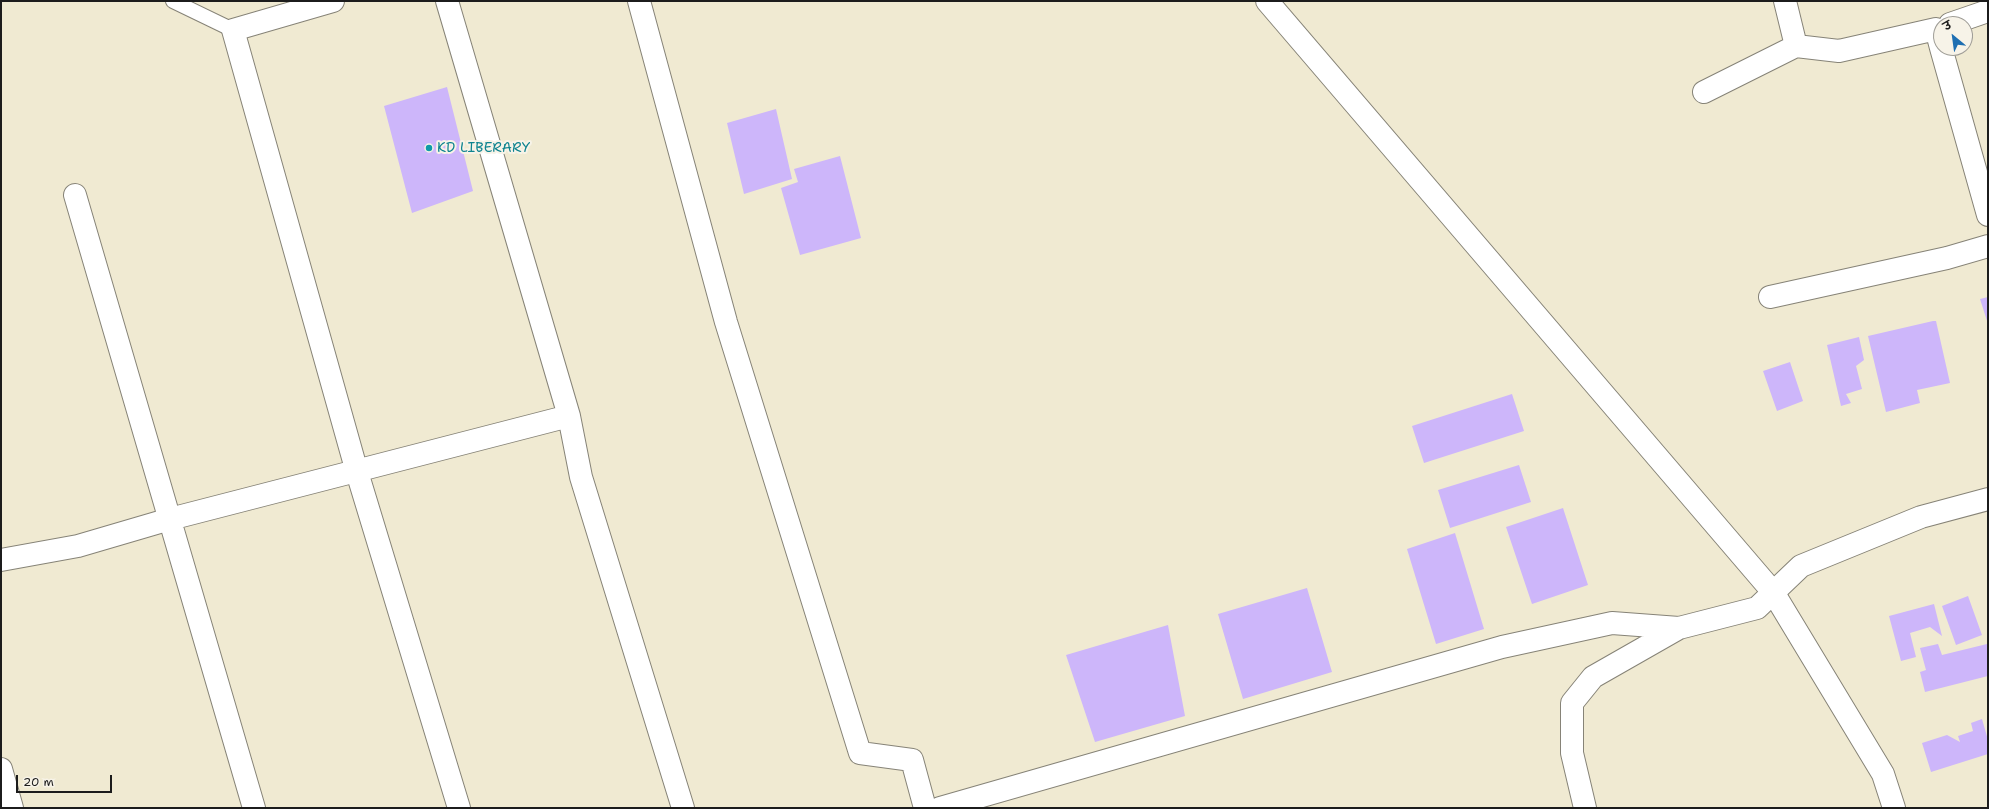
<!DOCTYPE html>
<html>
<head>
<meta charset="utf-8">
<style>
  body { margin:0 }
  #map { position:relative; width:1989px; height:809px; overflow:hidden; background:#f0ead2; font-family:"Shantell Sans","Playpen Sans Deva",sans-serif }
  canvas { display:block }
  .frame { position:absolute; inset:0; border:2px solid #1c1c1c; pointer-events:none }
  .north { position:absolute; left:1933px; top:16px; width:40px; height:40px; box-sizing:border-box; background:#f7f3e8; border:1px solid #9f9d96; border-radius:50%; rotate:331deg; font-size:11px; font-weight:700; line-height:16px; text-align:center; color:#1c1c1c }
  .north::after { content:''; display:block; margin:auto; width:14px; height:18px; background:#1f6fb2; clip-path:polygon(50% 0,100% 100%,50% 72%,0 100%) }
  .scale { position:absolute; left:16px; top:775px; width:96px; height:18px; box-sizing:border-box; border:2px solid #1c1c1c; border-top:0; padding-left:5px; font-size:12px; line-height:14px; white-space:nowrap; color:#1c1c1c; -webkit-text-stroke:3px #f7f3e8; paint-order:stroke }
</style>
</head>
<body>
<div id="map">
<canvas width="1989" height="809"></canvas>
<div class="frame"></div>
<div class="north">उ</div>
<div class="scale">20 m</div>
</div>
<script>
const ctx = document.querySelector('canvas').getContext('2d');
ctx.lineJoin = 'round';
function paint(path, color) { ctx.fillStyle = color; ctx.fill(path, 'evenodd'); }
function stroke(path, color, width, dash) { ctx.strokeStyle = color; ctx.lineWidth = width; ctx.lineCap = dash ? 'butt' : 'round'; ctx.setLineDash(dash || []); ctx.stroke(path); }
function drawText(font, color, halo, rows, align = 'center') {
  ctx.font = font + ' "Shantell Sans",sans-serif'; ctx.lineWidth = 4; ctx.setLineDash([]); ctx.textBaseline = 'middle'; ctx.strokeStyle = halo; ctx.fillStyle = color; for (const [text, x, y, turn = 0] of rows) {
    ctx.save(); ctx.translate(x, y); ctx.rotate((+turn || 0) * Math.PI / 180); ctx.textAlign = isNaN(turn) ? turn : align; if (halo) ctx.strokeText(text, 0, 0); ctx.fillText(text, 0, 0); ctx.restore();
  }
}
const building = new Path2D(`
  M 447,87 L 473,191 L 412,213 L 384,106 Z
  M 776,109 L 792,179 L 744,194 L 727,123 Z
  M 840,156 L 861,238 L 800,255 L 781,188 L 798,182 L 794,169 Z
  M 1988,297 L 1988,324 L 1980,299 Z
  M 1933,321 L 1936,321 L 1950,383 L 1917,390 L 1920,403 L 1886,412 L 1868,336 Z
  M 1859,337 L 1864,360 L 1856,366 L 1862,389 L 1846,394 L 1851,403 L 1841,406 L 1827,345 Z
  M 1790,362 L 1803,401 L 1777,411 L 1763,371 Z
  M 1512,394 L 1524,431 L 1424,463 L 1412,426 Z
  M 1519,465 L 1531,502 L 1450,528 L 1438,490 Z
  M 1563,508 L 1588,585 L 1532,604 L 1506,527 Z
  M 1455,533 L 1484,629 L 1436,644 L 1407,549 Z
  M 1307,588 L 1332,672 L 1243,699 L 1218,614 Z
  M 1968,596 L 1982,635 L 1956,645 L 1942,606 Z
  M 1934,604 L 1942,636 L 1930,627 L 1910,633 L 1916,657 L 1901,661 L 1889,616 Z
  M 1168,625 L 1185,716 L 1095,742 L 1066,655 Z
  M 1938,644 L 1942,655 L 1987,644 L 1988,676 L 1925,692 L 1920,672 L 1926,670 L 1920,648 Z
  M 1982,719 L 1988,740 L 1988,754 L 1931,772 L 1922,743 L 1947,735 L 1960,742 L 1958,736 L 1973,731 L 1971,723 Z`);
const service = new Path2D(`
  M 173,1 L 233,30`);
const minor = new Path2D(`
  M 333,1 L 233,30 L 357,472 L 459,808
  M 447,1 L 569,416 L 581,477 L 683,808
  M 639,1 L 726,322 L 860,753 L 912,760 L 925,808
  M 1950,24 L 1988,11
  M 1796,46 L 1839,51 L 1936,29 L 1941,48
  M 1941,48 L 1988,215
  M 1704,92 L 1796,46 L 1785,1
  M 75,195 L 254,808
  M 1770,297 L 1947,258 L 1988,246
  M 1,560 L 78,546 L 170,519 L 569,416
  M 1,769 L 12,808
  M 940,808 L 1502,647 L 1612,623 L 1679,628
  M 1585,808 L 1572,753 L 1572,703 L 1593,677 L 1679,628 L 1757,608 L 1801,566 L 1921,517 L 1988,499`);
const tertiary = new Path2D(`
  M 1267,1 L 1773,592 L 1883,774 L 1894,808`);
const markers = [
  [429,148,4,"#0f9aa8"]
];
const cultureNames = [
  ["KD LIBERARY",437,148]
];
paint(building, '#cdb6fa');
stroke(service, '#868377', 16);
stroke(minor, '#868377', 24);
stroke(tertiary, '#868377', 24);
stroke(service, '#fff', 14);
stroke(minor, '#fff', 22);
stroke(tertiary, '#fff', 22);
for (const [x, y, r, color] of markers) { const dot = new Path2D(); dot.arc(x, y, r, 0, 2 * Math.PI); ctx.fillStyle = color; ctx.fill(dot); stroke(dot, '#f7f3e8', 1.5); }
drawText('14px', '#0d838f', '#f7f3e8', cultureNames, 'left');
</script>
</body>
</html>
